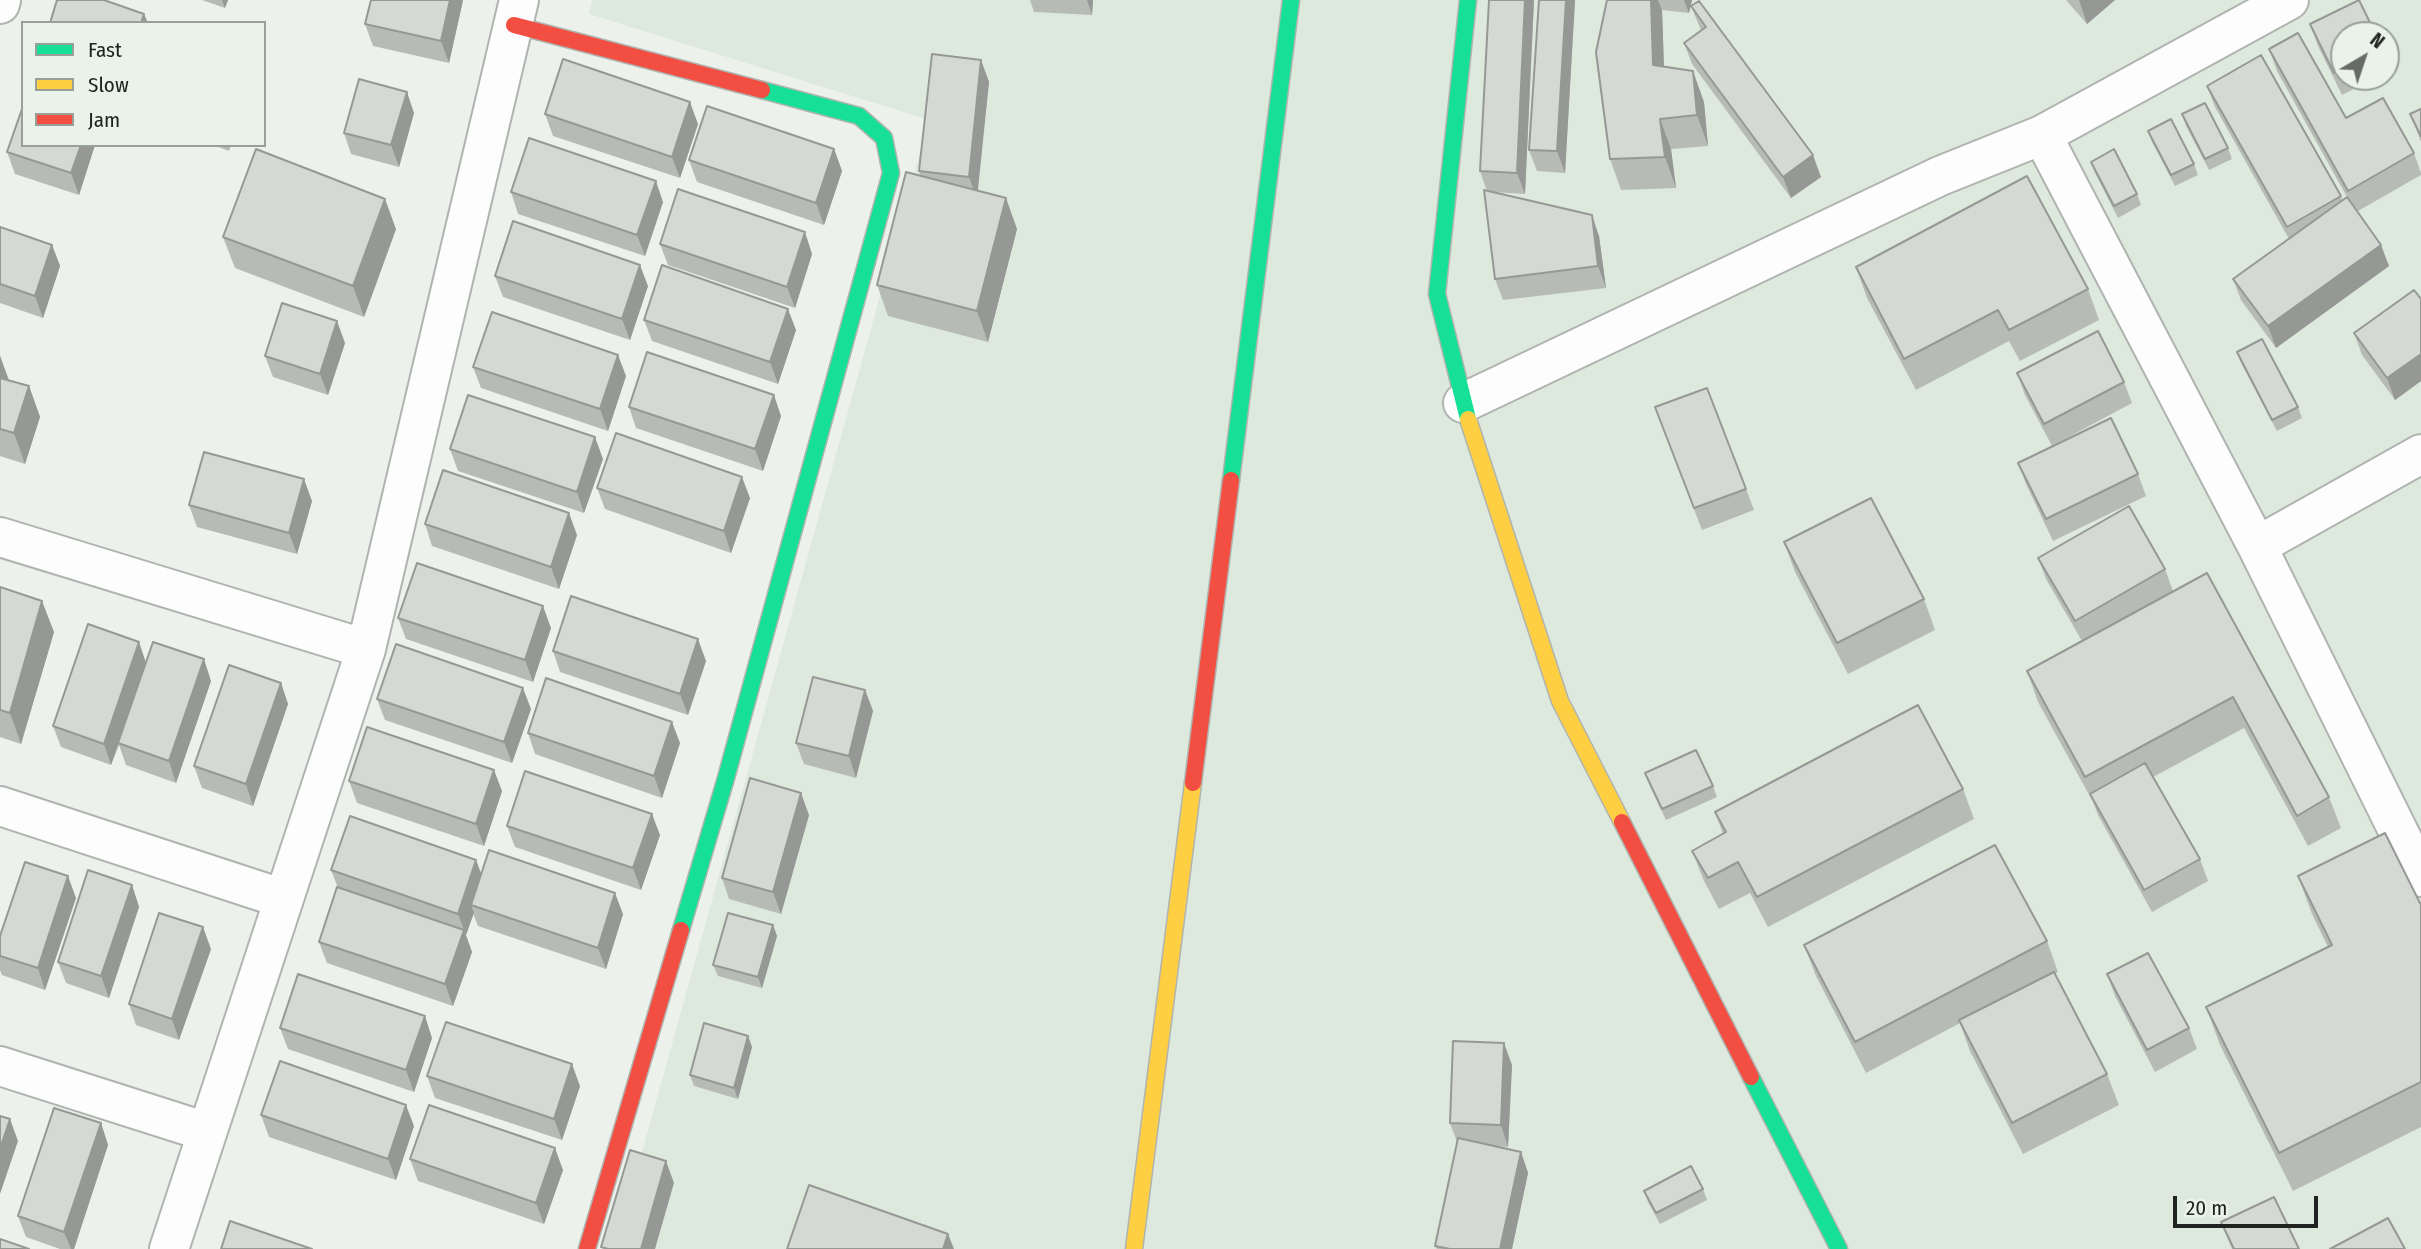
<!DOCTYPE html>
<html>
<head>
<meta charset="utf-8">
<style>
  body { margin:0 }
  #map { position:relative; width:2421px; height:1249px; overflow:hidden; background:#ecf1eb; font-family:"Fira Sans Condensed",sans-serif }
  canvas { display:block }
  .legend { position:absolute; left:21px; top:21px; width:245px; height:126px; box-sizing:border-box; background:#eaf3e9; border:2px solid #99a099; margin:0; padding:9px 12px; list-style:none; font-size:21px; color:#202320 }
  .legend li { display:flex; align-items:center; gap:14px; height:35px }
  .legend b { width:35px; border:2px solid #99a099 }
  .north { position:absolute; left:2330px; top:21px; width:70px; height:70px; box-sizing:border-box; background:#eaf3e9; border:2px solid #99a099; border-radius:50%; rotate:39deg; font-size:19px; font-weight:700; line-height:28px; text-align:center; color:#202320 }
  .north::after { content:''; display:block; margin:auto; width:24px; height:32px; background:#676b67; clip-path:polygon(50% 0,100% 100%,50% 72%,0 100%) }
  .scale { position:absolute; left:2173px; top:1196px; width:145px; height:32px; box-sizing:border-box; border:4px solid #202320; border-top:0; padding-left:9px; font-size:21px; line-height:24px; white-space:nowrap; color:#202320; -webkit-text-stroke:5px #eaf3e9; paint-order:stroke }
</style>
</head>
<body>
<div id="map">
<canvas width="2421" height="1249"></canvas>
<ul class="legend">
<li><b style="height:9px;background:#16e098"></b>Fast</li>
<li><b style="height:9px;background:#ffcf43"></b>Slow</li>
<li><b style="height:9px;background:#f24e42"></b>Jam</li>
</ul>
<div class="north">N</div>
<div class="scale">20 m</div>
</div>
<script>
const ctx = document.querySelector('canvas').getContext('2d');
ctx.lineJoin = 'round';
function paint(path, color) { ctx.fillStyle = color; ctx.fill(path, 'evenodd'); }
function stroke(path, color, width, dash) { ctx.strokeStyle = color; ctx.lineWidth = width; ctx.lineCap = dash ? 'butt' : 'round'; ctx.setLineDash(dash || []); ctx.stroke(path); }
const built = new Path2D(`
  M 592,0 L 2421,0 L 2421,1249 L 615,1249 L 929,120 L 589,14 ZM 2344,35 L 2386,35 L 2386,77 L 2344,77 Z`);
const street = new Path2D(`
  M 0,4 L 1,0
  M 2042,135 L 2257,546 L 2421,877
  M 1463,403 L 1940,176 L 2042,135 L 2289,0
  M 0,537 L 366,649
  M 2257,546 L 2421,454
  M 0,806 L 284,899
  M 0,1066 L 207,1132
  M 169,1249 L 366,649 L 519,0`);
const fast = new Path2D(`
  M 1468,0 L 1437,294 L 1468,419
  M 1231,480 L 1291,0
  M 681,930 L 726,778 L 891,173 L 884,138 L 859,116 L 762,90
  M 1751,1077 L 1839,1249`);
const slow = new Path2D(`
  M 1468,419 L 1560,701 L 1622,822
  M 1134,1249 L 1193,783`);
const jam = new Path2D(`
  M 514,25 L 762,90
  M 1193,783 L 1231,480
  M 1622,822 L 1751,1077
  M 587,1249 L 681,930`);
const wall = new Path2D(`
  M 202,0 L 228,0 L 225,8 Z
  M 1030,0 L 1093,0 L 1092,15 L 1034,12 Z
  M 1489,0 L 1534,0 L 1525,194 L 1493,192 L 1599,236 L 1606,288 L 1503,300 L 1495,279 L 1487,191 L 1480,171 Z
  M 1539,0 L 1575,0 L 1565,173 L 1537,171 L 1529,150 Z
  M 1607,0 L 1692,0 L 1689,13 L 1662,10 L 1664,67 L 1704,102 L 1708,146 L 1671,149 L 1676,188 L 1621,190 L 1610,159 Z
  M 2066,0 L 2115,0 L 2087,24 Z
  M 463,1 L 449,63 L 373,46 L 365,24 Z
  M 1691,6 L 1821,177 L 1791,198 L 1692,64 L 1684,43 L 1701,30 Z
  M 2310,24 L 2344,35 L 2344,77 L 2377,77 L 2342,95 L 2318,46 Z
  M 2269,49 L 2346,118 L 2414,153 L 2421,173 L 2421,175 L 2358,211 L 2389,266 L 2276,348 L 2241,300 L 2233,279 L 2289,239 L 2215,107 L 2207,86 L 2341,196 L 2342,200 L 2347,197 L 2277,71 Z
  M 2386,57 L 2391,70 L 2386,73 Z
  M 981,60 L 989,82 L 977,190 L 1017,229 L 988,342 L 888,316 L 877,285 L 920,175 L 919,171 Z
  M 2421,109 L 2421,142 L 2410,114 Z
  M 414,113 L 399,167 L 351,154 L 344,133 Z
  M 545,114 L 698,124 L 680,178 L 553,136 Z
  M 2182,114 L 2228,148 L 2232,159 L 2209,170 L 2186,126 Z
  M 2148,131 L 2194,164 L 2198,175 L 2175,186 L 2152,142 Z
  M 95,145 L 79,195 L 15,174 L 7,152 Z
  M 213,145 L 231,145 L 229,151 Z
  M 834,149 L 842,171 L 824,225 L 697,182 L 689,160 Z
  M 2091,162 L 2137,194 L 2141,205 L 2118,218 L 2095,173 Z
  M 511,192 L 663,202 L 645,256 L 518,214 Z
  M 0,227 L 52,245 L 60,266 L 43,318 L 0,303 Z
  M 396,229 L 364,317 L 235,268 L 223,237 Z
  M 660,244 L 812,254 L 795,308 L 668,265 Z
  M 1856,267 L 2088,289 L 2099,320 L 2020,361 L 2009,341 L 1916,390 L 1867,298 Z
  M 495,276 L 648,286 L 630,340 L 503,297 Z
  M 2421,299 L 2421,381 L 2395,400 L 2362,355 L 2354,333 Z
  M 644,320 L 796,330 L 778,384 L 652,341 Z
  M 345,343 L 328,395 L 273,377 L 265,356 Z
  M 2237,352 L 2298,407 L 2302,418 L 2277,431 L 2241,363 Z
  M 0,356 L 9,380 L 29,386 L 40,417 L 25,464 L 0,456 Z
  M 473,367 L 626,376 L 608,431 L 481,388 Z
  M 2017,373 L 2124,382 L 2132,403 L 2052,446 L 2025,395 Z
  M 629,407 L 781,416 L 763,471 L 636,428 Z
  M 1663,429 L 1746,489 L 1754,510 L 1702,530 Z
  M 450,449 L 603,459 L 584,513 L 458,471 Z
  M 2018,463 L 2138,474 L 2146,496 L 2053,541 L 2026,484 Z
  M 597,488 L 750,498 L 731,553 L 605,509 Z
  M 312,501 L 297,554 L 197,527 L 189,505 Z
  M 425,524 L 577,535 L 559,589 L 432,546 Z
  M 1784,542 L 1924,599 L 1935,630 L 1848,674 L 1795,572 Z
  M 2038,558 L 2165,569 L 2173,591 L 2329,797 L 2341,828 L 2308,846 L 2244,728 L 2153,777 L 2200,859 L 2208,881 L 2152,912 L 2098,815 L 2093,802 L 2038,702 L 2027,671 L 2082,641 L 2046,579 Z
  M 0,587 L 54,632 L 21,744 L 0,737 Z
  M 398,618 L 551,628 L 533,682 L 406,639 Z
  M 553,651 L 706,661 L 688,715 L 560,672 Z
  M 146,662 L 211,681 L 176,783 L 126,765 L 119,745 L 111,765 L 61,747 L 53,726 Z
  M 281,683 L 288,704 L 253,806 L 202,788 L 194,766 Z
  M 865,690 L 873,711 L 856,778 L 804,764 L 796,743 Z
  M 377,699 L 531,709 L 512,763 L 385,720 Z
  M 528,733 L 680,743 L 662,798 L 535,754 Z
  M 1645,773 L 1713,786 L 1717,797 L 1666,820 L 1649,784 Z
  M 349,781 L 502,791 L 484,846 L 357,803 Z
  M 1963,789 L 1974,819 L 1768,927 L 1750,893 L 1719,909 L 1704,881 L 1692,851 L 1723,834 L 1715,812 Z
  M 809,815 L 781,914 L 729,899 L 722,878 Z
  M 507,826 L 660,835 L 641,890 L 515,847 Z
  M 331,870 L 481,873 L 623,914 L 606,969 L 478,926 L 473,913 L 466,935 L 472,952 L 453,1006 L 327,963 L 319,942 L 338,888 Z
  M 2298,876 L 2421,905 L 2421,1127 L 2293,1191 L 2220,1045 L 2206,1007 L 2328,947 L 2312,914 Z
  M 132,885 L 139,907 L 109,998 L 66,983 L 58,962 Z
  M 76,898 L 45,990 L 2,975 L 0,970 L 0,936 Z
  M 773,925 L 777,936 L 762,988 L 718,976 L 713,965 Z
  M 2047,941 L 2058,972 L 2055,974 L 2107,1074 L 2119,1105 L 2023,1154 L 1970,1051 L 1960,1023 L 1866,1073 L 1816,976 L 1804,945 Z
  M 211,949 L 179,1040 L 136,1025 L 129,1004 Z
  M 2107,974 L 2189,1028 L 2197,1049 L 2155,1072 L 2115,996 Z
  M 280,1028 L 432,1038 L 414,1092 L 288,1049 Z
  M 748,1036 L 752,1047 L 738,1099 L 694,1086 L 690,1075 Z
  M 1512,1065 L 1508,1147 L 1494,1146 L 1521,1152 L 1528,1173 L 1512,1249 L 1437,1249 L 1435,1246 L 1457,1142 L 1450,1123 Z
  M 427,1076 L 580,1086 L 562,1140 L 435,1098 Z
  M 261,1115 L 414,1126 L 396,1180 L 269,1137 Z
  M 101,1123 L 108,1145 L 74,1249 L 60,1249 L 26,1237 L 18,1216 Z
  M 410,1159 L 563,1170 L 544,1224 L 418,1181 Z
  M 1703,1189 L 1707,1200 L 1660,1224 L 1648,1202 L 1644,1191 Z
  M 2221,1222 L 2299,1249 L 2232,1249 Z`);
const shadedWall = new Path2D(`
  M 222,0 L 228,0 L 225,8 Z
  M 450,0 L 463,0 L 449,63 L 441,41 Z
  M 1087,0 L 1093,0 L 1092,15 Z
  M 1525,0 L 1534,0 L 1525,194 L 1517,173 Z
  M 1566,0 L 1575,0 L 1565,173 L 1557,151 Z
  M 1651,0 L 1658,0 L 1662,10 L 1665,96 L 1653,65 Z
  M 1684,0 L 1692,0 L 1689,13 Z
  M 2079,0 L 2115,0 L 2087,24 Z
  M 144,14 L 148,23 L 141,23 Z
  M 981,60 L 989,82 L 977,199 L 969,177 Z
  M 1693,71 L 1704,102 L 1708,146 L 1697,115 Z
  M 407,92 L 414,113 L 399,167 L 391,145 Z
  M 690,102 L 698,124 L 680,178 L 672,157 Z
  M 1660,119 L 1671,149 L 1676,188 L 1665,157 Z
  M 81,145 L 95,145 L 79,195 L 71,173 Z
  M 834,149 L 842,171 L 824,225 L 816,203 Z
  M 1813,155 L 1821,177 L 1791,198 L 1783,177 Z
  M 656,181 L 663,202 L 645,256 L 637,235 Z
  M 1006,198 L 1017,229 L 988,342 L 977,311 Z
  M 385,199 L 396,229 L 364,317 L 353,286 Z
  M 1592,215 L 1599,236 L 1606,288 L 1598,266 Z
  M 805,232 L 812,254 L 795,308 L 787,287 Z
  M 52,245 L 60,266 L 43,318 L 35,296 Z
  M 2381,245 L 2389,266 L 2276,348 L 2268,326 Z
  M 640,265 L 648,286 L 630,340 L 622,319 Z
  M 788,309 L 796,330 L 778,384 L 770,362 Z
  M 337,321 L 345,343 L 328,395 L 320,374 Z
  M 2421,354 L 2421,381 L 2395,400 L 2387,378 Z
  M 618,355 L 626,376 L 608,431 L 600,409 Z
  M 0,356 L 10,384 L 0,397 Z
  M 29,386 L 40,417 L 25,464 L 14,433 Z
  M 774,395 L 781,416 L 763,471 L 755,449 Z
  M 595,437 L 603,459 L 584,513 L 577,492 Z
  M 742,477 L 750,498 L 731,553 L 724,531 Z
  M 304,479 L 312,501 L 297,554 L 289,533 Z
  M 569,513 L 577,535 L 559,589 L 551,567 Z
  M 42,601 L 54,632 L 21,744 L 10,713 Z
  M 543,606 L 551,628 L 533,682 L 525,660 Z
  M 698,639 L 706,661 L 688,715 L 680,694 Z
  M 139,642 L 146,663 L 111,765 L 104,744 Z
  M 204,659 L 211,681 L 176,783 L 169,761 Z
  M 281,683 L 288,704 L 253,806 L 246,784 Z
  M 523,688 L 531,709 L 512,763 L 504,742 Z
  M 865,690 L 873,711 L 856,778 L 849,756 Z
  M 672,722 L 680,743 L 662,798 L 654,776 Z
  M 494,770 L 502,791 L 484,846 L 476,824 Z
  M 801,793 L 809,815 L 781,914 L 773,892 Z
  M 652,814 L 660,835 L 641,890 L 633,868 Z
  M 476,860 L 484,881 L 471,905 L 474,913 L 466,935 L 458,914 Z
  M 68,876 L 76,898 L 45,990 L 38,968 Z
  M 132,885 L 139,907 L 109,998 L 101,976 Z
  M 615,893 L 623,914 L 606,969 L 598,948 Z
  M 773,925 L 777,936 L 762,988 L 758,977 Z
  M 203,927 L 211,949 L 179,1040 L 172,1019 Z
  M 464,930 L 472,952 L 453,1006 L 445,984 Z
  M 425,1016 L 432,1038 L 414,1092 L 406,1070 Z
  M 748,1036 L 752,1047 L 738,1099 L 734,1088 Z
  M 1504,1043 L 1512,1065 L 1508,1147 L 1501,1125 Z
  M 572,1064 L 580,1086 L 562,1140 L 554,1119 Z
  M 406,1105 L 414,1126 L 396,1180 L 388,1159 Z
  M 10,1119 L 18,1141 L 0,1194 L 0,1149 Z
  M 101,1123 L 108,1145 L 74,1249 L 71,1249 L 64,1232 Z
  M 555,1148 L 563,1170 L 544,1224 L 536,1203 Z
  M 1521,1152 L 1528,1173 L 1512,1249 L 1500,1249 Z
  M 666,1161 L 674,1183 L 655,1249 L 641,1249 Z
  M 948,1234 L 954,1249 L 943,1249 Z`);
const building = new Path2D(`
  M 57,0 L 104,0 L 144,14 L 141,23 L 50,23 Z
  M 371,0 L 450,0 L 441,41 L 365,24 Z
  M 1489,0 L 1525,0 L 1517,173 L 1480,171 Z
  M 1539,0 L 1566,0 L 1557,151 L 1529,150 Z
  M 1607,0 L 1651,0 L 1653,65 L 1693,71 L 1697,115 L 1660,119 L 1665,157 L 1610,159 L 1596,52 Z
  M 2359,0 L 2376,35 L 2344,35 L 2344,68 L 2334,73 L 2310,24 Z
  M 1699,1 L 1813,155 L 1783,177 L 1684,43 L 1706,27 L 1691,6 Z
  M 2298,33 L 2346,118 L 2383,98 L 2414,153 L 2348,191 L 2269,49 Z
  M 932,54 L 981,60 L 969,177 L 919,171 Z
  M 2261,55 L 2341,196 L 2287,227 L 2207,86 Z
  M 563,59 L 690,102 L 672,157 L 545,114 Z
  M 359,79 L 407,92 L 391,145 L 344,133 Z
  M 2205,103 L 2228,148 L 2205,159 L 2182,114 Z
  M 23,106 L 23,145 L 81,145 L 71,173 L 7,152 Z
  M 707,106 L 834,149 L 816,203 L 689,160 Z
  M 2421,109 L 2421,136 L 2410,114 Z
  M 2171,119 L 2194,164 L 2171,175 L 2148,131 Z
  M 529,138 L 656,181 L 637,235 L 511,192 Z
  M 256,149 L 385,199 L 353,286 L 223,237 Z
  M 2114,149 L 2137,194 L 2114,206 L 2091,162 Z
  M 906,172 L 1006,198 L 977,311 L 877,285 Z
  M 2027,176 L 2088,289 L 2009,330 L 1998,310 L 1904,359 L 1856,267 Z
  M 678,189 L 805,232 L 787,287 L 660,244 Z
  M 1484,190 L 1592,215 L 1598,266 L 1495,279 Z
  M 2347,197 L 2381,245 L 2268,326 L 2233,279 Z
  M 513,221 L 640,265 L 622,319 L 495,276 Z
  M 0,227 L 52,245 L 35,296 L 0,284 Z
  M 662,265 L 788,309 L 770,362 L 644,320 Z
  M 2414,290 L 2421,299 L 2421,354 L 2387,378 L 2354,333 Z
  M 282,303 L 337,321 L 320,374 L 265,356 Z
  M 492,312 L 618,355 L 600,409 L 473,367 Z
  M 2098,331 L 2124,382 L 2044,424 L 2017,373 Z
  M 2262,339 L 2298,407 L 2272,420 L 2237,352 Z
  M 647,352 L 774,395 L 755,449 L 629,407 Z
  M 0,378 L 29,386 L 14,433 L 0,429 Z
  M 1707,388 L 1746,489 L 1694,508 L 1655,407 Z
  M 468,395 L 595,437 L 577,492 L 450,449 Z
  M 2111,418 L 2138,474 L 2046,519 L 2018,463 Z
  M 616,433 L 742,477 L 724,531 L 597,488 Z
  M 204,452 L 304,479 L 289,533 L 189,505 Z
  M 443,470 L 569,513 L 551,567 L 425,524 Z
  M 1871,498 L 1924,599 L 1837,643 L 1784,542 Z
  M 2129,506 L 2165,569 L 2075,621 L 2038,558 Z
  M 417,563 L 543,606 L 525,660 L 398,618 Z
  M 2207,573 L 2329,797 L 2297,816 L 2233,697 L 2085,777 L 2027,671 Z
  M 0,587 L 42,601 L 10,713 L 0,710 Z
  M 571,596 L 698,639 L 680,694 L 553,651 Z
  M 88,624 L 139,642 L 104,744 L 53,726 Z
  M 153,642 L 204,659 L 169,761 L 118,743 Z
  M 396,644 L 523,688 L 504,742 L 377,699 Z
  M 229,665 L 281,683 L 246,784 L 194,766 Z
  M 813,677 L 865,690 L 849,756 L 796,743 Z
  M 546,678 L 672,722 L 654,776 L 528,733 Z
  M 1918,705 L 1963,789 L 1757,897 L 1738,862 L 1708,878 L 1692,851 L 1726,832 L 1715,812 Z
  M 367,727 L 494,770 L 476,824 L 349,781 Z
  M 1696,750 L 1713,786 L 1662,809 L 1645,773 Z
  M 2145,763 L 2200,859 L 2144,890 L 2090,794 Z
  M 525,771 L 652,814 L 633,868 L 507,826 Z
  M 750,778 L 801,793 L 773,892 L 722,878 Z
  M 350,816 L 476,860 L 458,914 L 331,870 Z
  M 2385,833 L 2421,905 L 2421,1082 L 2279,1153 L 2206,1007 L 2332,945 L 2298,876 Z
  M 1995,845 L 2047,941 L 1855,1042 L 1804,945 Z
  M 489,850 L 615,893 L 598,948 L 471,905 Z
  M 25,862 L 68,876 L 38,968 L 0,956 L 0,936 Z
  M 88,870 L 132,885 L 101,976 L 58,962 Z
  M 337,887 L 464,930 L 445,984 L 319,942 Z
  M 159,913 L 203,927 L 172,1019 L 129,1004 Z
  M 728,913 L 773,925 L 758,977 L 713,965 Z
  M 2148,953 L 2189,1028 L 2147,1050 L 2107,974 Z
  M 2054,972 L 2107,1074 L 2012,1123 L 1959,1020 Z
  M 298,974 L 425,1016 L 406,1070 L 280,1028 Z
  M 446,1022 L 572,1064 L 554,1119 L 427,1076 Z
  M 704,1023 L 748,1036 L 734,1088 L 690,1075 Z
  M 1453,1041 L 1504,1043 L 1501,1125 L 1450,1123 Z
  M 280,1061 L 406,1105 L 388,1159 L 261,1115 Z
  M 429,1105 L 555,1148 L 536,1203 L 410,1159 Z
  M 54,1108 L 101,1123 L 64,1232 L 18,1216 Z
  M 0,1116 L 10,1119 L 0,1149 Z
  M 1458,1138 L 1521,1152 L 1500,1249 L 1450,1249 L 1435,1246 Z
  M 630,1150 L 666,1161 L 641,1249 L 608,1249 L 601,1247 Z
  M 1691,1166 L 1703,1189 L 1656,1213 L 1644,1191 Z
  M 809,1185 L 948,1234 L 943,1249 L 787,1249 Z
  M 2274,1197 L 2299,1249 L 2234,1249 L 2221,1222 Z
  M 2388,1218 L 2405,1249 L 2330,1249 Z
  M 230,1221 L 312,1249 L 221,1249 Z
  M 0,1239 L 29,1249 L 0,1249 Z`);
paint(built, '#dee9dd');
stroke(street, '#b0b4b0', 42);
stroke(fast, '#b0b4b0', 19);
stroke(slow, '#b0b4b0', 19);
stroke(jam, '#b0b4b0', 19);
stroke(street, '#fcfdfc', 38);
stroke(fast, '#16e098', 16);
stroke(slow, '#ffcf43', 16);
stroke(jam, '#f24e42', 16);
paint(wall, '#b7bbb6');
paint(shadedWall, '#959894');
paint(building, '#d5d9d4');
stroke(building, '#959894', 2);
</script>
</body>
</html>
